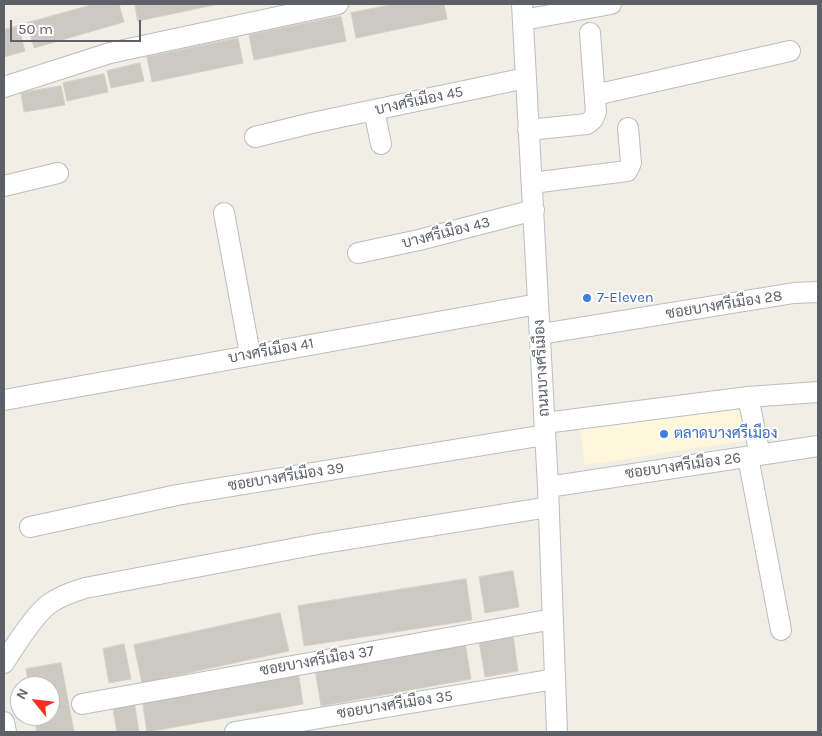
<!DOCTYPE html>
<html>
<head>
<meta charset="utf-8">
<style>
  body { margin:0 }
  #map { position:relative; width:822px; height:736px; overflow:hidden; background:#f1eee5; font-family:Karla,sans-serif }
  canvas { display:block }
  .frame { position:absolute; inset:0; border:5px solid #5d6167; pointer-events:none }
  .north { position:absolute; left:10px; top:676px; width:50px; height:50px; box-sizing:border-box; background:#fff; border:1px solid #bec0c2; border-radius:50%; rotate:299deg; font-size:14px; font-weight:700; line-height:20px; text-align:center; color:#5d6167 }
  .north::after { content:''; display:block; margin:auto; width:18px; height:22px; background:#fa2f21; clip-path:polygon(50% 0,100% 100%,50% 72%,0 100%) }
  .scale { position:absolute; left:10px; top:20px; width:131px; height:22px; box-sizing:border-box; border:2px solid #5d6167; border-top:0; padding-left:6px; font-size:15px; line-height:18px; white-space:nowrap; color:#5d6167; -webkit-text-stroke:4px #fff; paint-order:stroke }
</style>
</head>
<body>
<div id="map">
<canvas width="822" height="736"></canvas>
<div class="frame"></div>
<div class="north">N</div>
<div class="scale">50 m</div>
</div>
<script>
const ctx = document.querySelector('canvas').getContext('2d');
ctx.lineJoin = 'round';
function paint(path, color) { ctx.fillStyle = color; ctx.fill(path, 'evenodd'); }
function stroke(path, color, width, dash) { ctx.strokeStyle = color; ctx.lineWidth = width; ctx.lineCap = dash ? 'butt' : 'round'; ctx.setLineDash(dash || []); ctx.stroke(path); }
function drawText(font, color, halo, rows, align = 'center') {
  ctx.font = font + ' Karla,Sarabun,sans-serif'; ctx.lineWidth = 4; ctx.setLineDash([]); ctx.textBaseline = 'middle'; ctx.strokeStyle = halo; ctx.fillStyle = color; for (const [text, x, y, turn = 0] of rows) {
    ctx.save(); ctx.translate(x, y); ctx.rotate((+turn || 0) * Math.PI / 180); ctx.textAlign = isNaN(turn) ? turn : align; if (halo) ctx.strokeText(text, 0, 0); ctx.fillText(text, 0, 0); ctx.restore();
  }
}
const commercial = new Path2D(`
  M 743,403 L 749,440 L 585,465 L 580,427 Z`);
const building = new Path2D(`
  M 95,4 L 119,4 L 124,22 L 34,48 L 27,23 Z
  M 135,4 L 219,4 L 138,21 Z
  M 395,4 L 444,4 L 447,19 L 356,38 L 351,13 Z
  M 341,16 L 346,41 L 254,60 L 249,35 Z
  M 18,26 L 25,51 L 4,57 L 4,30 Z
  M 238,38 L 243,63 L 152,82 L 147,57 Z
  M 140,63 L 144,81 L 111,88 L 107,71 Z
  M 104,74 L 108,92 L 67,101 L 63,83 Z
  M 61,86 L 65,105 L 24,112 L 21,93 Z
  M 513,571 L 519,607 L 485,613 L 479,577 Z
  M 466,579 L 472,620 L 304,646 L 298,606 Z
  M 280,613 L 289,651 L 142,683 L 134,645 Z
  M 513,635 L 518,671 L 485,677 L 479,641 Z
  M 465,642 L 471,679 L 321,706 L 315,669 Z
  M 124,644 L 131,679 L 109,683 L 103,649 Z
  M 61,663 L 74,732 L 37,732 L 34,716 L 50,716 L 50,686 L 29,686 L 26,669 Z
  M 298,671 L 303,704 L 147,732 L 142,699 Z
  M 134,700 L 139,732 L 117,732 L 112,704 Z`);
const minor = new Path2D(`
  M 522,4 L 548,487 L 557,732
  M 523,20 L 611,4
  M 4,87 L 110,53 L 338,4
  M 595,95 L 790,51
  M 374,110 L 381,144
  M 528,130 L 587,124 L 593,119 L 596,112 L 590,33
  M 255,137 L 312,123 L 526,78
  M 532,183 L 627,171 L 631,163 L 628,128
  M 4,186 L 58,173
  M 224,213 L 250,354
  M 358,253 L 419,240 L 534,210
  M 541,334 L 794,293 L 818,292
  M 748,397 L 760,455
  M 4,400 L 538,304
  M 545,423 L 748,397 L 818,392
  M 748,457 L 781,630
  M 548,487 L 818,446
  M 30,527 L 177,495 L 545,435
  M 4,663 C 14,647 34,615 49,604 C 60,596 72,592 85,588 L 318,544 L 549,507
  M 82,704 L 553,619
  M 4,722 L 6,732
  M 235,732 L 555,679`);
const markers = [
  [587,298,5,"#3f7fe0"],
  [664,434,5,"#3f7fe0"]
];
const streetNames = [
  ["บางศรีเมือง 45",419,101,-12],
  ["บางศรีเมือง 43",446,233,-14],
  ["ซอยบางศรีเมือง 28",724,305,-9],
  ["บางศรีเมือง 41",271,351,-10],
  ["ถนนบางศรีเมือง",542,368,-93],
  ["ซอยบางศรีเมือง 26",683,466,-8],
  ["ซอยบางศรีเมือง 39",286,477,-9],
  ["ซอยบางศรีเมือง 37",317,661,-10],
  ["ซอยบางศรีเมือง 35",395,705,-9]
];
const shopNames = [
  ["7-Eleven",597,298],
  ["ตลาดบางศรีเมือง",674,434]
];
paint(commercial, '#fff6dc');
paint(building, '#ccc8c2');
stroke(building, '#d6d0c3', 1);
stroke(minor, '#babdc2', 22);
stroke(minor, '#fff', 20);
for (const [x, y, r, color] of markers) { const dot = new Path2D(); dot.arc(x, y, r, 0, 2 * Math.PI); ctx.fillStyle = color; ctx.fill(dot); stroke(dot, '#fff', 2); }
drawText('15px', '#5d6167', '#fff', streetNames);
drawText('15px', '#366cbe', '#fff', shopNames, 'left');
</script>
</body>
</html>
